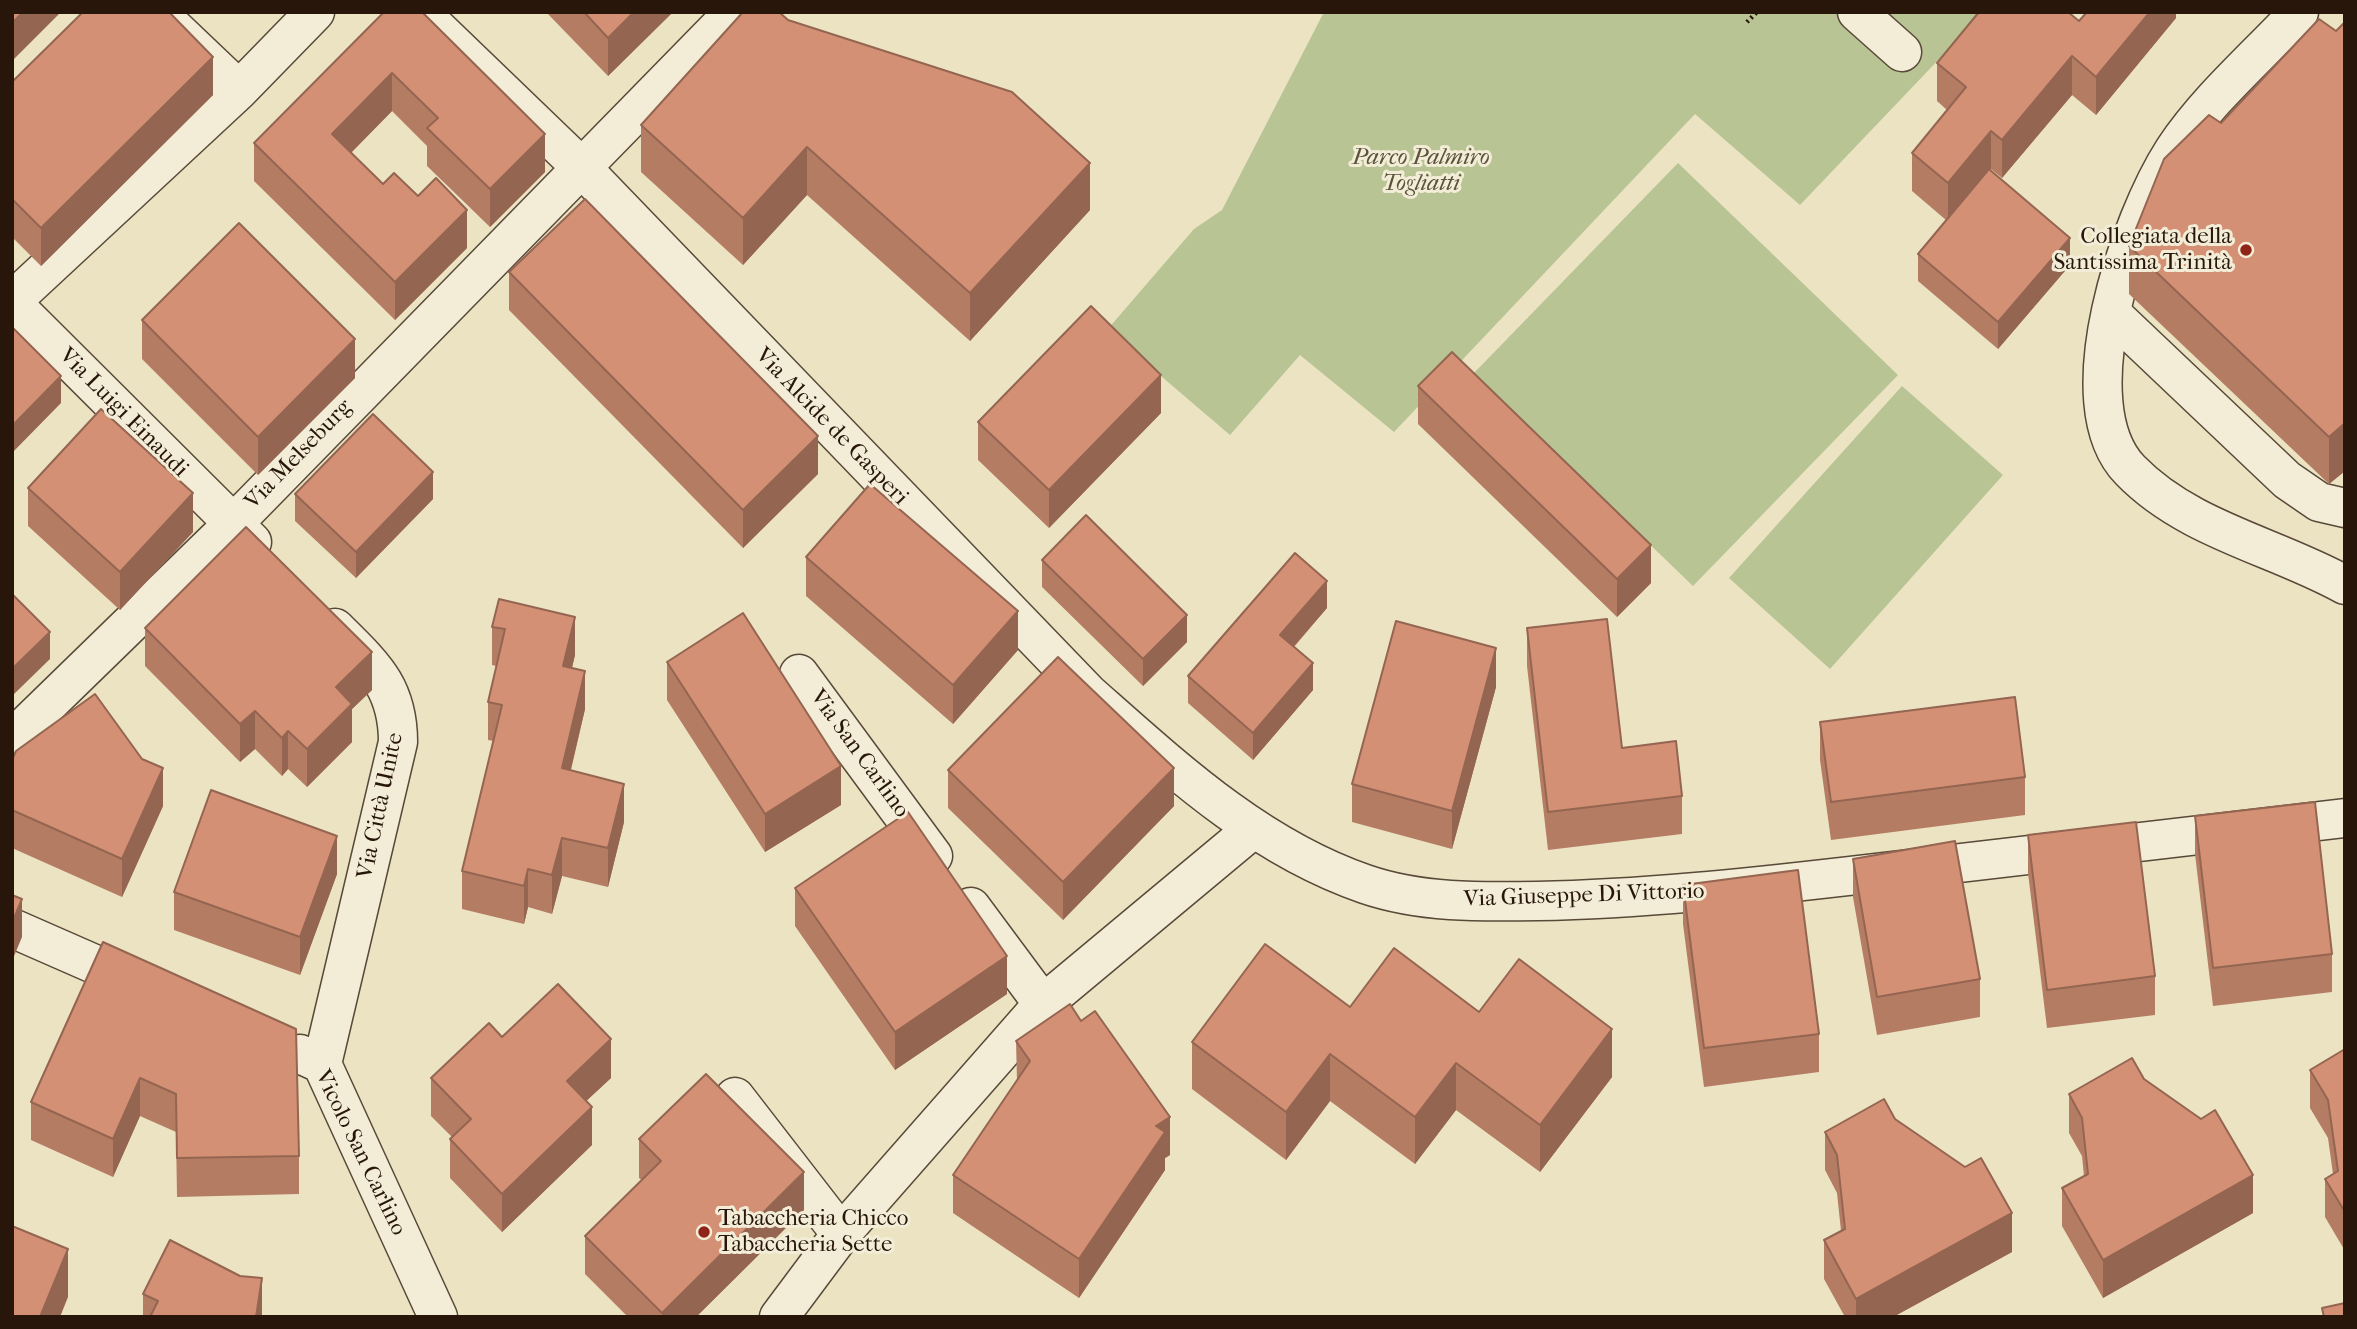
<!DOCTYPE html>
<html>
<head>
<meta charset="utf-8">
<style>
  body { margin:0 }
  #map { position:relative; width:2357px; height:1329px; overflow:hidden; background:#ece3c3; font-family:"IM FELL French Canon",serif }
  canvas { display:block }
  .frame { position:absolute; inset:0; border:14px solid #271609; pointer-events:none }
</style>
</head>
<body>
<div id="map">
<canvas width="2357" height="1329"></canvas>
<div class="frame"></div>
</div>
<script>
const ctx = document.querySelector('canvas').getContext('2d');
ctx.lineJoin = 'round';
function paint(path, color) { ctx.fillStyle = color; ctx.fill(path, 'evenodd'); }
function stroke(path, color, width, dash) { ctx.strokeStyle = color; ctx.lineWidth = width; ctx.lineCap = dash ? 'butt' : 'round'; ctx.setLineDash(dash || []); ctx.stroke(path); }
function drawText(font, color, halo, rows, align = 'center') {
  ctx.font = font + ' "IM FELL French Canon",serif'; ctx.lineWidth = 6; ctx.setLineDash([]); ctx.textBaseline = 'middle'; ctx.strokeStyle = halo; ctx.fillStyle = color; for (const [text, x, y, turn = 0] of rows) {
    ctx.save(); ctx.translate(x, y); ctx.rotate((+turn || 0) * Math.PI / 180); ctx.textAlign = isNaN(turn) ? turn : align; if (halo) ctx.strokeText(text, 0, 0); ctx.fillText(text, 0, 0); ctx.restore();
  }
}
const green = new Path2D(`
  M 1324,12 L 1984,12 L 1800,205 L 1695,114 L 1394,432 L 1300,355 L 1230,435 L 1107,330 L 1194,229 L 1222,210 Z
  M 1678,163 L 1898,375 L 1693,586 L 1473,374 Z
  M 1902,386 L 2003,475 L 1830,669 L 1729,578 Z`);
const path = new Path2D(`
  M 1747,22 L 1757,12`);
const minor = new Path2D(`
  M 157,12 L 239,90 L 315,12
  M 420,12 L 581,167 L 1088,693 C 1173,768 1257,847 1365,884 C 1420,903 1480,902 1537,901 C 1642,899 1745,888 1849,876 C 2014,857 2179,837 2345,818
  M 1857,12 L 1902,52
  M 2299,12 C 2257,57 2208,99 2174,150 C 2130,218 2065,403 2130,470 C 2188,530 2275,546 2345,585
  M 12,301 L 239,90
  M 12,303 L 252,542
  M 2112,314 L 2287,480 L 2319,502 L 2345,508
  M 799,674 L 933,856
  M 12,739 L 234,523 L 734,12
  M 971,907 L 1043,1004
  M 12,928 L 142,985
  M 300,1054 L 322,1064 L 438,1317
  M 322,1064 L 398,742 C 398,686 372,665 335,628
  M 735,1097 L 841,1234
  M 779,1317 L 841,1234 L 1043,1004 L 1253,829`);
const wall = new Path2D(`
  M 384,12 L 545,172 L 490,227 L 427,166 L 427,146 L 392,111 L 351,153 L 383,184 L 467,248 L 395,320 L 254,181 L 254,143 Z
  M 546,12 L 671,12 L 671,14 L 608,76 Z
  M 2176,12 L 2176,18 L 2096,115 L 2072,95 L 2002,178 L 1991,169 L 1990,170 L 2070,265 L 1998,349 L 1918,281 L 1918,254 L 1946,220 L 1912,191 L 1912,153 L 1947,110 L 1937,101 L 1937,63 L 2079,21 Z
  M 788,20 L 1090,210 L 970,341 L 807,195 L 743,265 L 641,172 L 641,125 Z
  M 2345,22 L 2345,471 L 2329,484 L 2129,294 L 2129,246 L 2221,123 L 2336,31 Z
  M 12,82 L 213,95 L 41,266 L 12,237 Z
  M 509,272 L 818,474 L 743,548 L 509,310 Z
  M 142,320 L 355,378 L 258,475 L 142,359 Z
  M 1418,386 L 1651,583 L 1617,617 L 1418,424 Z
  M 1161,413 L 1049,528 L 978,460 L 978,422 Z
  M 28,488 L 193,532 L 120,610 L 28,526 Z
  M 295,494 L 433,499 L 356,578 L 295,521 Z
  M 806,557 L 1018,650 L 953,724 L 806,596 Z
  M 1042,560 L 1187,642 L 1143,686 L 1042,587 Z
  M 499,599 L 575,655 L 572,668 L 585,709 L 571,770 L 624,822 L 608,887 L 562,876 L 552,914 L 528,907 L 524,924 L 462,909 L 462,871 L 494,741 L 488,740 L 488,702 L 496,666 L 492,665 L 492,627 Z
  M 1327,608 L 1294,647 L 1313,690 L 1253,760 L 1188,703 L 1188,676 Z
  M 145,628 L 372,690 L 352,709 L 352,742 L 307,787 L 288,769 L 282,776 L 255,749 L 240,762 L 145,666 Z
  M 1527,628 L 1622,748 L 1682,796 L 1682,834 L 1548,850 L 1527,666 Z
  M 667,662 L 841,805 L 765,852 L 667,700 Z
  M 1496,687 L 1452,849 L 1352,822 L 1352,784 Z
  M 1820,722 L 2025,777 L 2025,815 L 1831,840 L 1820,760 Z
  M 12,760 L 163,806 L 122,897 L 12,848 Z
  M 948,770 L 1174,806 L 1063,920 L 948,808 Z
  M 2195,816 L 2332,954 L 2332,992 L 2213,1006 L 2195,854 Z
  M 2028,835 L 2155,976 L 2155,1015 L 2047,1028 L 2028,873 Z
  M 1853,859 L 1980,979 L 1980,1017 L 1877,1035 L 1853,897 Z
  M 337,874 L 300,975 L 174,930 L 174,892 Z
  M 1683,885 L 1819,1034 L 1819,1072 L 1704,1087 L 1683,924 Z
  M 795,888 L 1007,994 L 895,1070 L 795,926 Z
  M 103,942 L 299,1156 L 299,1194 L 177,1197 L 176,1132 L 140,1116 L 113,1177 L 31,1140 L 31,1102 Z
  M 1350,1007 L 1479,1012 L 1612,1077 L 1540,1172 L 1456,1110 L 1415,1164 L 1330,1101 L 1286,1160 L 1192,1089 L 1192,1042 Z
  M 502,1037 L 611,1078 L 586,1101 L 592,1145 L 502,1232 L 450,1178 L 450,1139 L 452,1137 L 431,1116 L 431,1078 Z
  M 1016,1041 L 1170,1155 L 1165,1158 L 1165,1170 L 1079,1298 L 953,1213 L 953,1175 L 1017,1081 Z
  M 2345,1049 L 2345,1251 L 2325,1217 L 2325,1179 L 2333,1174 L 2328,1138 L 2310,1108 L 2310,1070 Z
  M 2144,1079 L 2253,1213 L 2103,1298 L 2062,1226 L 2062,1188 L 2084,1176 L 2082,1156 L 2069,1133 L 2069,1094 Z
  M 1895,1119 L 2012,1252 L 1893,1317 L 1845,1317 L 1824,1279 L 1824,1240 L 1841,1231 L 1837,1193 L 1825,1170 L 1825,1132 Z
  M 639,1139 L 804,1210 L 696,1317 L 628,1317 L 585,1274 L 585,1236 L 642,1180 L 639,1178 Z
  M 143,1294 L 262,1316 L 143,1317 Z`);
const shadedWall = new Path2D(`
  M 23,12 L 61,12 L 12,61 L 12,23 Z
  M 634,12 L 671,12 L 671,14 L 608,76 L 608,38 Z
  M 2150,12 L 2176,12 L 2176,18 L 2096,115 L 2096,77 Z
  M 2072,56 L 2072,95 L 2002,178 L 2002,140 Z
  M 213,57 L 213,95 L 41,266 L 41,228 Z
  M 392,73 L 392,111 L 332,172 L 332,134 Z
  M 1991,131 L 1991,169 L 1948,222 L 1948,183 Z
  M 545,134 L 545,172 L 490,227 L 490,189 Z
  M 807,147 L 807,195 L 743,265 L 743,218 Z
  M 1090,163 L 1090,210 L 970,341 L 970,293 Z
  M 467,210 L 467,248 L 395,320 L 395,282 Z
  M 2070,238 L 2070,265 L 1998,349 L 1998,322 Z
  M 355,339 L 355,378 L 258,475 L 258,437 Z
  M 1161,375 L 1161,413 L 1049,528 L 1049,490 Z
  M 61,376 L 61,403 L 12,453 L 12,426 Z
  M 2345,423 L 2345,471 L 2329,484 L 2329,437 Z
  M 818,436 L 818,474 L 743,548 L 743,510 Z
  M 433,472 L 433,499 L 356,578 L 356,552 Z
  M 193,493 L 193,532 L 120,610 L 120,572 Z
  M 1651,545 L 1651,583 L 1617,617 L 1617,579 Z
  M 1327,581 L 1327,608 L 1280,662 L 1280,635 Z
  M 1018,611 L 1018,650 L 953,724 L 953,685 Z
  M 1187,615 L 1187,642 L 1143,686 L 1143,659 Z
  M 575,617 L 575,655 L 563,704 L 563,666 Z
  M 50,632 L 50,659 L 12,696 L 12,669 Z
  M 1496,648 L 1496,687 L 1452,849 L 1452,811 Z
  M 372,652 L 372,690 L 352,709 L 352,742 L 307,787 L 307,749 L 336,687 Z
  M 1313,663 L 1313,690 L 1253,760 L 1253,733 Z
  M 585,671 L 585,709 L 562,806 L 562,768 Z
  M 255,711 L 255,749 L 240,762 L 240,724 Z
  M 288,731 L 288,769 L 282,776 L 282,738 Z
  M 841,766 L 841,805 L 765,852 L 765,814 Z
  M 163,768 L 163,806 L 122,897 L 122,859 Z
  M 1174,768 L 1174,806 L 1063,920 L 1063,882 Z
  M 624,784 L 624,822 L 608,887 L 608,848 Z
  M 337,836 L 337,874 L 300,975 L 300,937 Z
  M 562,838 L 562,876 L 552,914 L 552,875 Z
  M 528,869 L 528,907 L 524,924 L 524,886 Z
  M 22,899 L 22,937 L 12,961 L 12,923 Z
  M 1007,956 L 1007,994 L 895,1070 L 895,1032 Z
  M 1612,1029 L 1612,1077 L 1540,1172 L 1540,1125 Z
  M 611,1039 L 611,1078 L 567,1119 L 567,1081 Z
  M 1330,1054 L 1330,1101 L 1286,1160 L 1286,1112 Z
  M 1456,1063 L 1456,1110 L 1415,1164 L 1415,1117 Z
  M 140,1078 L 140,1116 L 113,1177 L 113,1139 Z
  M 592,1107 L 592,1145 L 502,1232 L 502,1194 Z
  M 1170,1117 L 1170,1155 L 1165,1158 L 1165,1170 L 1079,1298 L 1079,1259 L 1156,1126 Z
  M 804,1172 L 804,1210 L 696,1317 L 662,1317 L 662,1313 Z
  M 2253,1175 L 2253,1213 L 2103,1298 L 2103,1260 Z
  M 2012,1213 L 2012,1252 L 1893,1317 L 1856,1317 L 1856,1299 Z
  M 68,1249 L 68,1297 L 60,1317 L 40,1317 Z
  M 262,1278 L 262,1316 L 256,1317 Z`);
const building = new Path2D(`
  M 12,12 L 23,12 L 12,23 Z
  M 83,12 L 169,12 L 213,57 L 41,228 L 12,199 L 12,82 Z
  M 384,12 L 422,12 L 545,134 L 490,189 L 427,128 L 438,118 L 392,73 L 332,134 L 383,184 L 394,173 L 418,196 L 436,178 L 467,210 L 395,282 L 254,143 Z
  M 584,12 L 634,12 L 608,38 Z
  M 743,12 L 779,12 L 788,20 L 1012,92 L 1090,163 L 970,293 L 807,147 L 743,218 L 641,125 Z
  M 1979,12 L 2068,12 L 2079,21 L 2087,12 L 2150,12 L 2096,77 L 2072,56 L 2002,140 L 1991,131 L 1948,183 L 1912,153 L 1966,87 L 1937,63 Z
  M 2319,19 L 2336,31 L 2345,22 L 2345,423 L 2329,437 L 2129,246 L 2164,159 L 2209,115 L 2221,123 Z
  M 1989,169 L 2070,238 L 1998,322 L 1918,254 Z
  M 585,199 L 818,436 L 743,510 L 509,272 Z
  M 239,223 L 355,339 L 258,437 L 142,320 Z
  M 1091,306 L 1161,375 L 1049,490 L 978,422 Z
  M 12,327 L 61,376 L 12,426 Z
  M 1452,352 L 1651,545 L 1617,579 L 1418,386 Z
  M 101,409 L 193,493 L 120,572 L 28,488 Z
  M 373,414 L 433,472 L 356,552 L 295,494 Z
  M 870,484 L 1018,611 L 953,685 L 806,557 Z
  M 1086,515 L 1187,615 L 1143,659 L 1042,560 Z
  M 246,527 L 372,652 L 336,687 L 352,704 L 307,749 L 288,731 L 282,738 L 255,711 L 240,724 L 145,628 Z
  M 1295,553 L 1327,581 L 1280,635 L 1313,663 L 1253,733 L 1188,676 Z
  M 12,594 L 50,632 L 12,669 Z
  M 499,599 L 575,617 L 563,666 L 585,671 L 562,768 L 624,784 L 608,848 L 562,838 L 552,875 L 528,869 L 524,886 L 462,871 L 502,705 L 488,702 L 505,629 L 492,627 Z
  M 743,613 L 841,766 L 765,814 L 667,662 Z
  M 1607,619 L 1622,748 L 1676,741 L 1682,796 L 1548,812 L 1527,628 Z
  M 1396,621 L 1496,648 L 1452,811 L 1352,784 Z
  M 1058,657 L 1174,768 L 1063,882 L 948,770 Z
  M 95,694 L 142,759 L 163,768 L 122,859 L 12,810 L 12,760 L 16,751 Z
  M 2015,697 L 2025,777 L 1831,802 L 1820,722 Z
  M 211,790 L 337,836 L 300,937 L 174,892 Z
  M 2315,802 L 2332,954 L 2213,968 L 2195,816 Z
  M 908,812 L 1007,956 L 895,1032 L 795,888 Z
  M 2136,822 L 2155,976 L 2047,990 L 2028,835 Z
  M 1955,841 L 1980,979 L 1877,997 L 1853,859 Z
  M 1798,870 L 1819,1034 L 1704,1048 L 1683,885 Z
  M 12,895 L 22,899 L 12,923 Z
  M 103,942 L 296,1029 L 299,1156 L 177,1158 L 176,1094 L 140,1078 L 113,1139 L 31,1102 Z
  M 1265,944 L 1350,1007 L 1394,948 L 1479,1012 L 1519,959 L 1612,1029 L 1540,1125 L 1456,1063 L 1415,1117 L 1330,1054 L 1286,1112 L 1192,1042 Z
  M 558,984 L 611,1039 L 567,1081 L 592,1107 L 502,1194 L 450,1139 L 471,1119 L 431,1078 L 489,1023 L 502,1037 Z
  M 1070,1004 L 1081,1021 L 1095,1011 L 1170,1117 L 1156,1126 L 1165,1132 L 1079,1259 L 953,1175 L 1030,1061 L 1016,1041 Z
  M 2345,1049 L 2345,1212 L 2325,1179 L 2338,1171 L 2328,1100 L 2310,1070 Z
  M 2132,1058 L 2144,1079 L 2201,1119 L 2215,1110 L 2253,1175 L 2103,1260 L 2062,1188 L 2088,1174 L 2082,1118 L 2069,1094 Z
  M 706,1074 L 804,1172 L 662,1313 L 585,1236 L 661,1161 L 639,1139 Z
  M 1884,1099 L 1895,1119 L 1965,1167 L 1981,1158 L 2012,1213 L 1856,1299 L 1824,1240 L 1845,1229 L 1837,1155 L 1825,1132 Z
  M 12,1226 L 68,1249 L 40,1317 L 12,1317 Z
  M 170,1240 L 240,1276 L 262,1278 L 256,1317 L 150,1317 L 158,1301 L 143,1294 Z
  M 2345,1303 L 2345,1317 L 2324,1317 L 2322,1308 Z`);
const markers = [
  [2246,250,7,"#8f2418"],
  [704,1232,7,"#8f2418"]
];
const parkNames = [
  ["Parco Palmiro",1421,158],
  ["Togliatti",1421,184]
];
const poiNames = [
  ["Collegiata della",2232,237],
  ["Santissima Trinità",2232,263],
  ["Tabaccheria Chicco",718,1219,"left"],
  ["Tabaccheria Sette",718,1245,"left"]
];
const streetNames = [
  ["Via Luigi Einaudi",123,413,45],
  ["Via Alcide de Gasperi",831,427,46],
  ["Via Melseburg",299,455,-46],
  ["Via San Carlino",859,754,54],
  ["Via Città Unite",381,806,-78],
  ["Via Giuseppe Di Vittorio",1584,896,-2],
  ["Vicolo San Carlino",360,1153,64]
];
paint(green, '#b8c494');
stroke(minor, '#584938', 41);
stroke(path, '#271609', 4.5, [2, 3.5]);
stroke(minor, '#f3edd8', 38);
paint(wall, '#b57c64');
paint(shadedWall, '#946551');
paint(building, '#d39074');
stroke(building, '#946551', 2);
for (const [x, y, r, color] of markers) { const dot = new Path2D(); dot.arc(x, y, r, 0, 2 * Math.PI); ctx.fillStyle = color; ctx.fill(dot); stroke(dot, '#f3edd8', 2.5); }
drawText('italic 23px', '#5a533a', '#f3edd8', parkNames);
drawText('23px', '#271609', '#f3edd8', poiNames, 'right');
drawText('23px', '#271609', '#f3edd8', streetNames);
</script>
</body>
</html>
